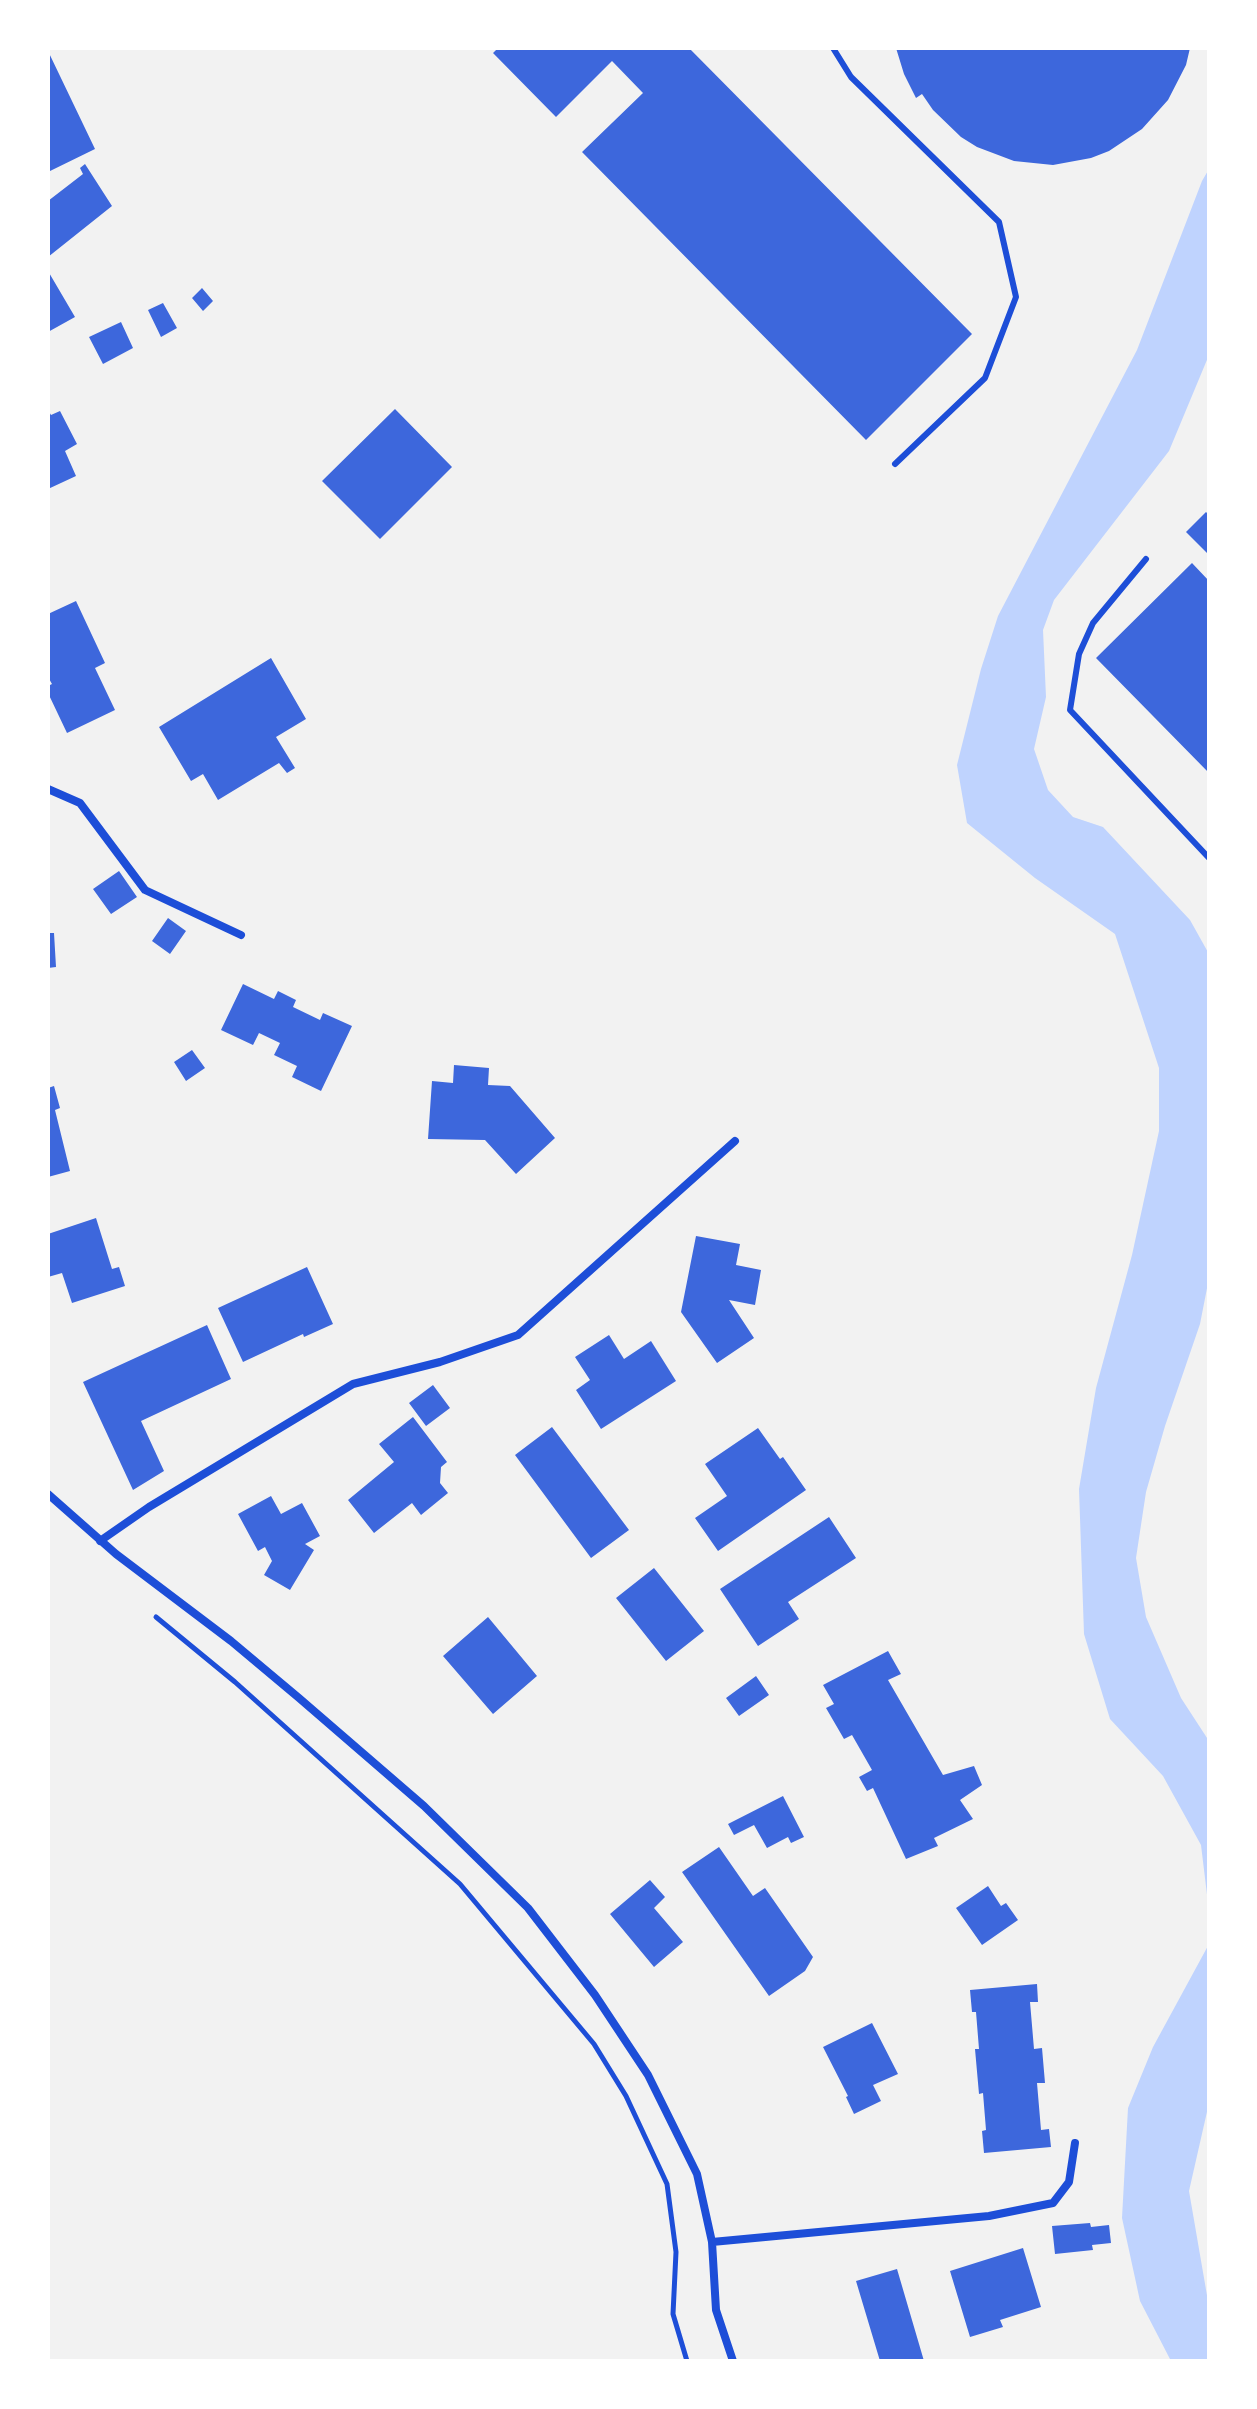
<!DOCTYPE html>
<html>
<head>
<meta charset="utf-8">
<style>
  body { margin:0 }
  #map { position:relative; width:1257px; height:2409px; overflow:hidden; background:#f2f2f2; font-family:"Fira Sans Condensed",sans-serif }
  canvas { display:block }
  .frame { position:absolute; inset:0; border:50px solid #fff; pointer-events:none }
</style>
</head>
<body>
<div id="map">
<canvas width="1257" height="2409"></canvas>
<div class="frame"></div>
</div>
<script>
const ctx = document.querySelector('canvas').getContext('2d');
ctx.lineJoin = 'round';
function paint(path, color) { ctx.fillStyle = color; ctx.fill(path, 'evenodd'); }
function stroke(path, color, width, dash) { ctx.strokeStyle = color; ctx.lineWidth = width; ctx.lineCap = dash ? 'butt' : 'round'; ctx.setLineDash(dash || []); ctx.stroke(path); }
const water = new Path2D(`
  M 1209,169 L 1209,355 L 1169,451 L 1054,600 L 1043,630 L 1046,697 L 1034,749 L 1048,790 L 1073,817 L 1103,827 L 1190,920 L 1209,954 L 1209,1278 L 1200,1324 L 1165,1426 L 1146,1492 L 1136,1558 L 1146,1617 L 1181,1698 L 1209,1741 L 1209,1911 L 1201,1845 L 1163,1776 L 1110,1719 L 1084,1634 L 1079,1489 L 1096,1388 L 1132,1255 L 1159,1131 L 1159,1068 L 1115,934 L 1035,878 L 967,823 L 957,765 L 981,669 L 998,616 L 1137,350 L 1202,181 Z
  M 1209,1944 L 1209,2103 L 1189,2191 L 1209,2307 L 1209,2361 L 1171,2361 L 1140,2301 L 1122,2218 L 1128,2108 L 1153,2047 Z`);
const building = new Path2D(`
  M 498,48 L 689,48 L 972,334 L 866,440 L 582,152 L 643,93 L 612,61 L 556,117 L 493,53 Z
  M 896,48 L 1190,48 L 1186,65 L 1168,100 L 1142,129 L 1109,151 L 1091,158 L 1053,165 L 1014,161 L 977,147 L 961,137 L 933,110 L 922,94 L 916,98 L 904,74 Z
  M 48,51 L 95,149 L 48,172 Z
  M 85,164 L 112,206 L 48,257 L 48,201 L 83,174 L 80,168 Z
  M 48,271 L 75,317 L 48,332 Z
  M 202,288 L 213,301 L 203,311 L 192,298 Z
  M 163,303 L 177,328 L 161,337 L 148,310 Z
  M 121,322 L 133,348 L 103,364 L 89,337 Z
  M 395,409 L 452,467 L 380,539 L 322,481 Z
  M 48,410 L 51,415 L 60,411 L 77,444 L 65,451 L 76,476 L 48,489 Z
  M 1206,512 L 1209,515 L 1209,555 L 1186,532 Z
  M 1192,563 L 1209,581 L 1209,773 L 1096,658 Z
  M 76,601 L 105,663 L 95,668 L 115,710 L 67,733 L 48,693 L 48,686 L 52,684 L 48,677 L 48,614 Z
  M 271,658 L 306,719 L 276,737 L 295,768 L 287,773 L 279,763 L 218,800 L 203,774 L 191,781 L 159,727 Z
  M 119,871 L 137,897 L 111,914 L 93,889 Z
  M 168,918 L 186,931 L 170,954 L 152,941 Z
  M 48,933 L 54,933 L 56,967 L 48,968 Z
  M 243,984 L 274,999 L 278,991 L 296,1000 L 293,1007 L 320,1020 L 323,1013 L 352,1026 L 321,1091 L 292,1077 L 297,1066 L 274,1055 L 280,1043 L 259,1033 L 253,1045 L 221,1030 Z
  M 192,1050 L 205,1068 L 186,1081 L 174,1062 Z
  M 454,1065 L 489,1068 L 488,1085 L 510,1086 L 555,1138 L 516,1174 L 485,1140 L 428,1139 L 432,1081 L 453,1083 Z
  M 54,1086 L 60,1108 L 55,1110 L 70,1171 L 48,1177 L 48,1088 Z
  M 96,1218 L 112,1269 L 119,1267 L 125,1286 L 72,1303 L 62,1273 L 48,1277 L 48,1234 Z
  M 696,1236 L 740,1244 L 736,1265 L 761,1270 L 755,1305 L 729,1300 L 754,1338 L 717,1363 L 681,1312 Z
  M 307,1267 L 333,1324 L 304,1337 L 303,1334 L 243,1362 L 218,1308 Z
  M 207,1325 L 231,1379 L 141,1421 L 164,1471 L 133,1490 L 83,1382 Z
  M 609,1335 L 624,1359 L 651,1341 L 676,1381 L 601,1429 L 576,1390 L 590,1380 L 575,1357 Z
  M 433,1385 L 450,1408 L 426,1426 L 409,1403 Z
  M 413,1417 L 447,1462 L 441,1467 L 440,1483 L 448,1493 L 421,1515 L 412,1503 L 374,1533 L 348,1500 L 394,1462 L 379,1444 Z
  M 552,1427 L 629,1530 L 591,1558 L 515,1455 Z
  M 758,1428 L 780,1459 L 783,1457 L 806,1490 L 718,1551 L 695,1518 L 727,1496 L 705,1464 Z
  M 271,1496 L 281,1514 L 302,1503 L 320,1536 L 305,1544 L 314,1550 L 290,1590 L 264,1575 L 272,1561 L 265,1547 L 258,1551 L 238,1514 Z
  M 829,1517 L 856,1558 L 788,1602 L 799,1619 L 758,1646 L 720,1589 Z
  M 654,1568 L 704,1631 L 666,1661 L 616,1598 Z
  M 488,1617 L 537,1676 L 493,1714 L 443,1656 Z
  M 888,1651 L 901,1674 L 888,1680 L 943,1775 L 974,1766 L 982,1785 L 960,1800 L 973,1819 L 934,1838 L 938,1846 L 906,1859 L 873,1788 L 867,1791 L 859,1777 L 872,1770 L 852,1735 L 844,1739 L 826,1708 L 834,1704 L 823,1685 Z
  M 756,1676 L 769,1695 L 739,1716 L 726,1698 Z
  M 783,1796 L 804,1837 L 791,1843 L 788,1837 L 767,1848 L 754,1825 L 734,1835 L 728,1824 Z
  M 719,1847 L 753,1896 L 765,1888 L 813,1957 L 805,1971 L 769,1996 L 682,1872 Z
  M 650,1880 L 665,1897 L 654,1908 L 683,1942 L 654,1967 L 610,1914 Z
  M 988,1886 L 1001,1906 L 1006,1903 L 1018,1920 L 982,1945 L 956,1908 Z
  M 1037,1984 L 1038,2002 L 1030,2002 L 1034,2049 L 1042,2048 L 1045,2083 L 1037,2083 L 1041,2130 L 1049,2129 L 1051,2147 L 984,2153 L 982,2131 L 986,2130 L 983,2093 L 979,2094 L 975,2049 L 979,2049 L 976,2012 L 972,2012 L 970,1990 Z
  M 872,2023 L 898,2074 L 873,2085 L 881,2101 L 854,2114 L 846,2097 L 848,2096 L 823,2047 Z
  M 1090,2223 L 1091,2227 L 1109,2225 L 1111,2243 L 1092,2245 L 1093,2250 L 1055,2254 L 1052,2226 Z
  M 1023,2248 L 1041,2307 L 1000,2320 L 1003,2327 L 970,2337 L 950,2271 Z
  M 897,2269 L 924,2361 L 880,2361 L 856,2281 Z`);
const path = new Path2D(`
  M 156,1617 L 235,1682 L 460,1884 L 594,2044 L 626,2096 L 667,2184 L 676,2252 L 673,2314 L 687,2361`);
const service = new Path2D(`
  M 833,48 L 851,77 L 999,222 L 1016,297 L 985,378 L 895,464
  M 1146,559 L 1093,623 L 1079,654 L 1070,710 L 1209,858`);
const minor = new Path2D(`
  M 48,789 L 80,803 L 145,890 L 241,935
  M 48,1494 L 116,1554 L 231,1641 L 299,1698 L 424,1806 L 528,1908 L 595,1995 L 648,2075 L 697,2174 L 712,2242 L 716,2310 L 733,2361
  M 100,1541 L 149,1507 L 353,1384 L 440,1362 L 518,1335 L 735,1141
  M 712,2242 L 989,2216 L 1053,2203 L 1069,2182 L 1075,2143`);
paint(water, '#bfd3fe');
paint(building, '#3d67dc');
stroke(path, '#1d4ed8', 5);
stroke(service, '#1d4ed8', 6);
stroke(minor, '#1d4ed8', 8);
</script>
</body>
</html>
